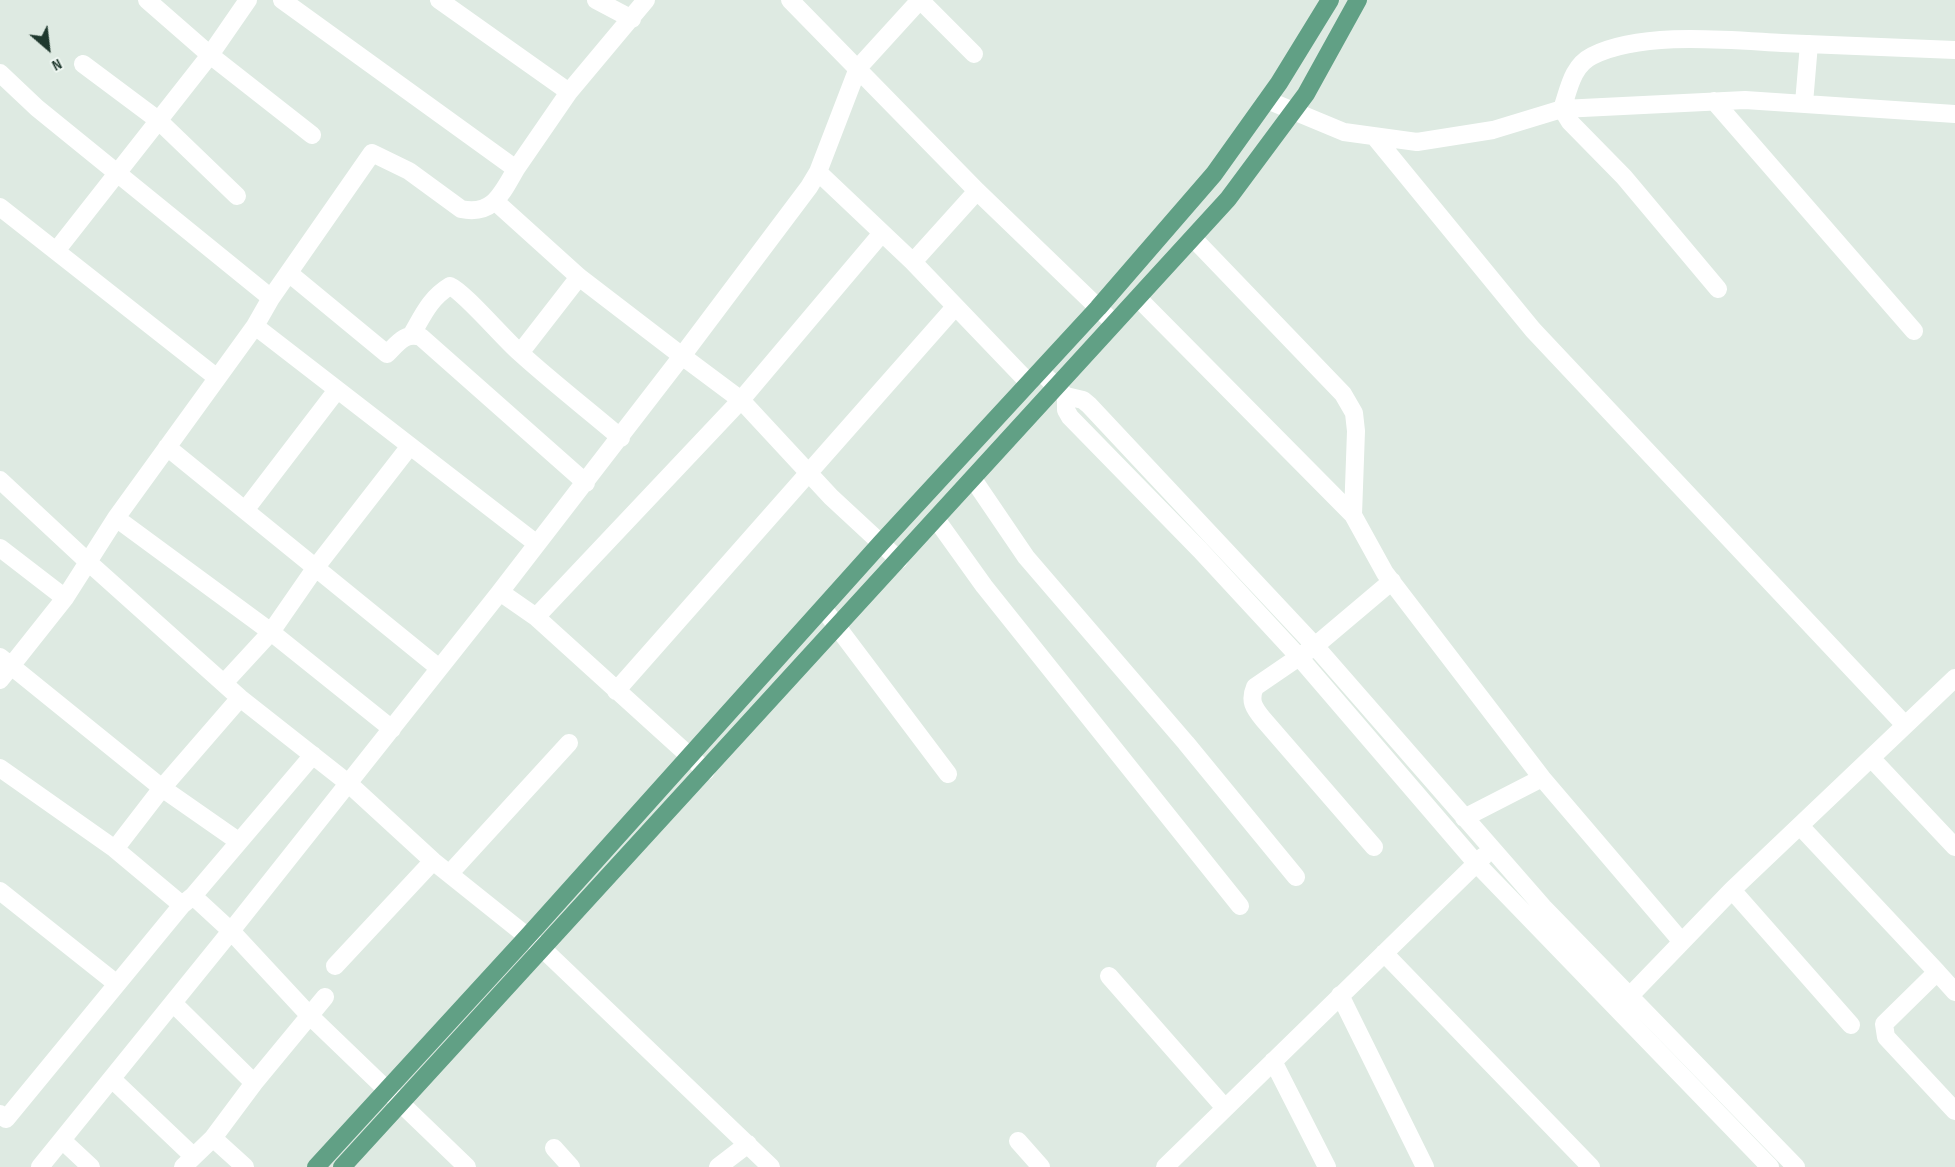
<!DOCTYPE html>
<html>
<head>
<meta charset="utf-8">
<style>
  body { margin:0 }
  #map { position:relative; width:1955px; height:1167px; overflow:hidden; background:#deeae2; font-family:"Sofia Sans Condensed",sans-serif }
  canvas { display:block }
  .north { position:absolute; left:18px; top:18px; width:60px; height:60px; -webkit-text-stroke:4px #eef6f1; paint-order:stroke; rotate:152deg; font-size:16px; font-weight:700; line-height:24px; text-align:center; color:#1f392e }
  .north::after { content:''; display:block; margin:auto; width:21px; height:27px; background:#1f392e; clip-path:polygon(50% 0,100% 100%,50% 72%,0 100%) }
</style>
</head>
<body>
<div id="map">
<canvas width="1955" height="1167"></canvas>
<div class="north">N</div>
</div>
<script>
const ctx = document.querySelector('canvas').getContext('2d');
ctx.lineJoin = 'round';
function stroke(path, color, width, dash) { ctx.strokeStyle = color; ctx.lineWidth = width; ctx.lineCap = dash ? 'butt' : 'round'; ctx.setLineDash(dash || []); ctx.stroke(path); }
const minor = new Path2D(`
  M 147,0 L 210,55 L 312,135
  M 439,0 L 569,92 L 516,169
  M 596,0 L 632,19
  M 790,0 L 977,191 L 1114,323
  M 920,0 L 974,54
  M 83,64 L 158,120 L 237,196
  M 0,73 L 37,108 L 271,298
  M 569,92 L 646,0
  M 1267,100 L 1344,132 L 1417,142 L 1493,130 L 1562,109 L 1745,100 L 1955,114
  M 1714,101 L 1914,331
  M 1804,103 L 1809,44
  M 1374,136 L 1533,330 L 1905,725
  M 818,172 L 913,262 L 1029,383
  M 497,203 L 579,277 L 682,356 L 809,187 L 818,172 L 858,68 L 920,0
  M 0,207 L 216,377
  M 1193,238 L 1343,394 L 1354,413 L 1356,431 L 1353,515
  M 56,251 L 210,55 L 248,0
  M 913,262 L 977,191
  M 290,274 L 387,354 C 398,343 405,332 421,337 L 586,483
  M 1718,289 L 1624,177 L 1570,122 L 1562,109 C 1569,89 1572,66 1592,56 C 1642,31 1727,40 1782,43 C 1840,45 1897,48 1955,50
  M 1138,298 L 1353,515 L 1385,573 L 1542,778 L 1682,942
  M 255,326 L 537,544
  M 412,334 C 423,315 430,298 450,286 C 464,292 503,338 519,352 C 552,382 587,409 621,438
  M 520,353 L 579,277
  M 1040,371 L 1066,396 L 1083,400 L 1089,405 L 1315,646 L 1543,907 L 1796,1167
  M 1066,396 L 1066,410 L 1070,417 L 1200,550 L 1299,657 L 1476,863 L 1770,1167
  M 167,447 L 439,668
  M 973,479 L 1026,557 L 1186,743 L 1296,877
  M 0,480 L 87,561 L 240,698 L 348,783 L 433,861 L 543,949 L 771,1167
  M 246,509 L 337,390
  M 116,518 L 271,632 L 392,729
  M 936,519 L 984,586 L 1240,906
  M 0,548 L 65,598
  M 500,592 L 682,356 L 741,400 L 831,497 L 899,560
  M 823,608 L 948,774
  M 0,657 L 162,788 L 238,841
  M 0,680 L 65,598 L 116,518 L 255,326 L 271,298 L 372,153 L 409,171 L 461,209 C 493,216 502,193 516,169 L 282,0
  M 224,683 L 271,632 L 316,567 L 410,446
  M 616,691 L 955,307
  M 1871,758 L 1955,847
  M 0,768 L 115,849 L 182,905 L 193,896 L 231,931 L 500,592 L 536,617
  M 706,771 L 536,617 L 741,400 L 882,233
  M 1464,818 L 1542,778
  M 1800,826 L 1937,972
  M 1374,847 L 1263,719 C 1254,708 1249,701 1255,687 L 1315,646 L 1392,581
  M 115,849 L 162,788 L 240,698
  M 451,872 L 569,743
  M 1732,890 L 1851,1025
  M 0,891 L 117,984
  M 193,896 L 313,755
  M 1384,953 L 1591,1167
  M 335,966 L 433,861
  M 1109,976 L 1225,1108
  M 1955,992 L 1937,972 L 1884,1024 L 1886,1037 L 1955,1111
  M 1340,995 L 1425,1167
  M 173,1003 L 254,1083
  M 1622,1004 L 1732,890 L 1955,678
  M 1273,1061 L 1327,1167
  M 112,1079 L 193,1156
  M 0,1114 L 6,1119 L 182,905
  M 213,1138 L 245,1167
  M 62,1140 L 91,1167
  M 1018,1141 L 1041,1167
  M 554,1148 L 571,1167
  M 40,1167 L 231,931 L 310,1016 L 467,1167
  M 183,1167 L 213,1138 L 254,1083 L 325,997
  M 718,1167 L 748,1144
  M 1165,1167 L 1484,856`);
const major = new Path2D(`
  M 316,1167 L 528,936 L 881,543 L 1098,308 L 1214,174 L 1279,83 L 1330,0
  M 342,1167 L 1228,199 L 1306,94 L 1358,0`);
stroke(minor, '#fff', 18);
stroke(major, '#61a085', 18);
</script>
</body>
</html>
